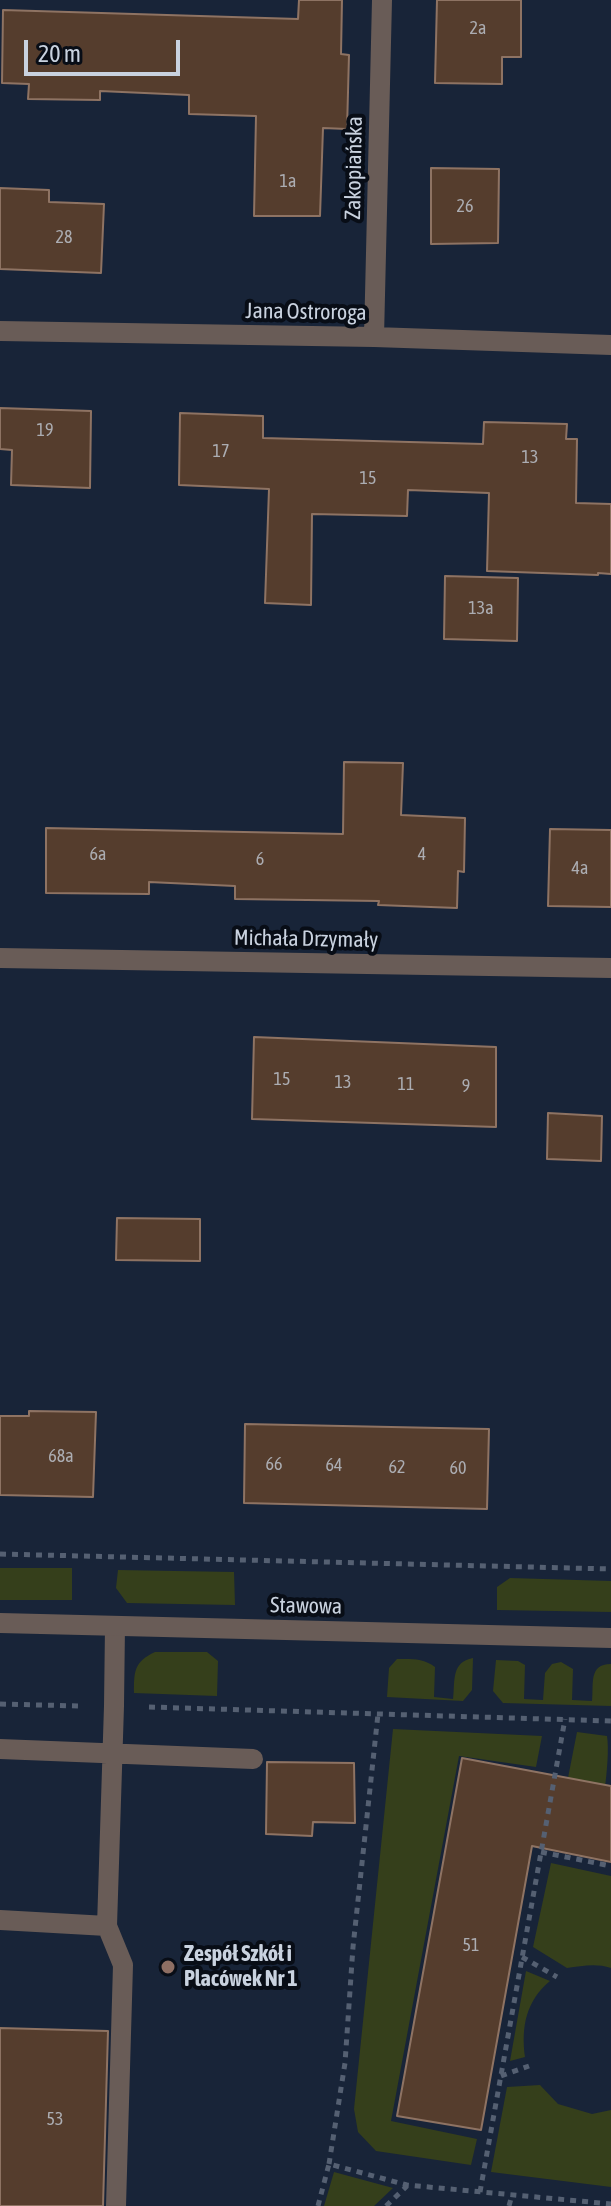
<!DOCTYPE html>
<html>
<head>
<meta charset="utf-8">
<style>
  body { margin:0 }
  #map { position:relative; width:611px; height:2206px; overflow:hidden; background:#182438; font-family:"Asap Condensed",sans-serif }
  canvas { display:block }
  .scale { position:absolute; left:24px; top:40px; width:156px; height:36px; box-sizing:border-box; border:4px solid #c9d2df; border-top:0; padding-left:10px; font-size:24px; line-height:28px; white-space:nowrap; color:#c9d2df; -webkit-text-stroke:6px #080d16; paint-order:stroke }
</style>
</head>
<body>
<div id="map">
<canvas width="611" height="2206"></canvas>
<div class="scale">20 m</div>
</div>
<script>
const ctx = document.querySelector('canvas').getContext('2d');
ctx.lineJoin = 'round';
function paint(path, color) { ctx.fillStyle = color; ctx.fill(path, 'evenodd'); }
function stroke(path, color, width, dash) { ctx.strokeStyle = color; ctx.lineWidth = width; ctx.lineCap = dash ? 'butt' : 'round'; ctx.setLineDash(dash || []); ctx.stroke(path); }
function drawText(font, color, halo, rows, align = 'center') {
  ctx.font = font + ' "Asap Condensed",sans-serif'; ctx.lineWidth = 8; ctx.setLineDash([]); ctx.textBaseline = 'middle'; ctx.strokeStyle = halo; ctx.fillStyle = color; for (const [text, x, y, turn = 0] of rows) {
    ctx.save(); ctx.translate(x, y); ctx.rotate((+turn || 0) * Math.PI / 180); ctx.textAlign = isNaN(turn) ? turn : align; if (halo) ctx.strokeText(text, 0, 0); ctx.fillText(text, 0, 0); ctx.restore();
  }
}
const green = new Path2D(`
  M 0,1568 L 72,1568 L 72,1600 L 0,1600 Z
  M 118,1570 L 234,1572 L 235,1605 L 127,1603 L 116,1588 Z
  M 510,1578 L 611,1581 L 611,1612 L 497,1610 L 497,1587 Z
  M 155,1652 L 207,1652 L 218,1661 L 217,1696 L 134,1693 C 134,1671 134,1662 155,1652 Z
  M 473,1658 L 472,1690 L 463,1701 L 387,1697 L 389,1668 L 397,1659 C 412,1659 423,1658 435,1667 L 434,1697 L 453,1699 C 455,1681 451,1662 473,1658 Z
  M 496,1660 L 518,1661 L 525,1665 L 524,1699 L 543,1700 L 545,1673 L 552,1664 L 561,1662 L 573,1669 L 572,1700 L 592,1701 C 594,1685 588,1664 611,1664 L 611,1706 L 503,1703 L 493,1691 Z
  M 393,1729 L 542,1736 L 536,1767 L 459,1756 L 391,2121 L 477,2139 L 471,2165 L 376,2151 L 358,2132 L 354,2109 Z
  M 577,1732 L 607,1736 C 611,1761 600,1825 594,1854 L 555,1844 Z
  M 551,1863 L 611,1876 L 611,1968 C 596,1963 582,1966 567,1968 L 533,1947 Z
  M 526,1971 L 550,1981 C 526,2001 521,2027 525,2057 L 510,2061 Z
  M 540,2085 L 558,2104 L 592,2114 L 611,2110 L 611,2187 L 491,2172 L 507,2087 Z
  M 334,2172 L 393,2188 L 374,2206 L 324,2206 Z`);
const building = new Path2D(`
  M 299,0 L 342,0 L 341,54 L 349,55 L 347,129 L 323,128 L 320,216 L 254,216 L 256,116 L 189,114 L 189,95 L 100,91 L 100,100 L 28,99 L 29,84 L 2,83 L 3,10 L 298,19 Z
  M 437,0 L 521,0 L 521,57 L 502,57 L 502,84 L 435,83 Z
  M 431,168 L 499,169 L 498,243 L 431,244 Z
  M 0,188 L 49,190 L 49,202 L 104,204 L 101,273 L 0,269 Z
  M 0,408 L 91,411 L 90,488 L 11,485 L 12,450 L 0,449 Z
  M 180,413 L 263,416 L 263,438 L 483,444 L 484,422 L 567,424 L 566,439 L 577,439 L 576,503 L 611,504 L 611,574 L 598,573 L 598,575 L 487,571 L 489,493 L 408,490 L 407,516 L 312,514 L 311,605 L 265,603 L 269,489 L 179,485 Z
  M 445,576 L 518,578 L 517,641 L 444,639 Z
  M 344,762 L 403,763 L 401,815 L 465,818 L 464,872 L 458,871 L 457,908 L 378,905 L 379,901 L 235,899 L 235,886 L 149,882 L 149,894 L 46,893 L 46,828 L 343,834 Z
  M 550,829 L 611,830 L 611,907 L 548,906 Z
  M 254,1037 L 496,1047 L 496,1127 L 252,1119 Z
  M 548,1113 L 602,1116 L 601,1161 L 547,1159 Z
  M 117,1218 L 200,1219 L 200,1261 L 116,1260 Z
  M 29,1411 L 96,1412 L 93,1497 L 0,1495 L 0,1416 L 29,1416 Z
  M 245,1424 L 489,1429 L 487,1509 L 244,1503 Z
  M 462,1758 L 611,1786 L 611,1862 L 532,1846 L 481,2130 L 397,2116 Z
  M 267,1762 L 354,1763 L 355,1823 L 313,1822 L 312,1836 L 266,1834 Z
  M 0,2028 L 108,2031 L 103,2206 L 0,2206 Z`);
const path = new Path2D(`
  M 0,1554 L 611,1569
  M 0,1704 L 79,1706
  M 149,1707 L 611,1721
  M 541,1852 L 611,1866
  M 522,1957 L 557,1977
  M 501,2076 L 529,2066
  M 329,2164 L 345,2063 L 353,1947 L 378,1714
  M 480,2192 L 565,1719
  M 318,2206 L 329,2164 L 407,2185 L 611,2204
  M 386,2206 L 407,2186
  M 509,2206 L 512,2195`);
const service = new Path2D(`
  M 0,1749 L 253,1759
  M 0,1920 L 107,1926 L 114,1706 L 115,1626
  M 107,1926 L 123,1965 L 116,2206`);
const minor = new Path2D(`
  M 0,331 L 374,337 L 611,345
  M 374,337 L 382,0
  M 0,958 L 611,968`);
const tertiary = new Path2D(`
  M 0,1623 L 611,1638`);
const markers = [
  [168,1967,8,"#8d6e63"]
];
const numberNames = [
  ["2a",478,28],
  ["1a",288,181],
  ["26",465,206],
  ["28",64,237],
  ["19",45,430],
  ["17",221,451],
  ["13",530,457],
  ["15",368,478],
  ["13a",481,608],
  ["6a",98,854],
  ["4",422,854],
  ["6",260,859],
  ["4a",580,868],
  ["15",282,1079],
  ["13",343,1082],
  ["11",406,1084],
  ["9",466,1086],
  ["68a",61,1456],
  ["66",274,1464],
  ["64",334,1465],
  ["62",397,1467],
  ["60",458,1468],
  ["51",471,1945],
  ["53",55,2119]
];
const streetNames = [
  ["Zakopiańska",354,168,-89],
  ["Jana Ostroroga",306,312,1],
  ["Michała Drzymały",306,939,1],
  ["Stawowa",306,1606,1]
];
const poiNames = [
  ["Zespół Szkół i",184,1954],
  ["Placówek Nr 1",184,1979]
];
paint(green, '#353f1b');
paint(building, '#553d2d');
stroke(building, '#8e7363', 2);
stroke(path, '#556072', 5, [6, 6]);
stroke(service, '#695c57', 20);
stroke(minor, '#695c57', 20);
stroke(tertiary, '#695c57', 20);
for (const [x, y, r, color] of markers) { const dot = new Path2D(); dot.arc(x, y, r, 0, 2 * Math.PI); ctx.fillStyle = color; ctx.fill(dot); stroke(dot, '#080d16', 3); }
drawText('18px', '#acadb2', null, numberNames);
drawText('22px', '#c9d2df', '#080d16', streetNames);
drawText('bold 22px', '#c9d2df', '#080d16', poiNames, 'left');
</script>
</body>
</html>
